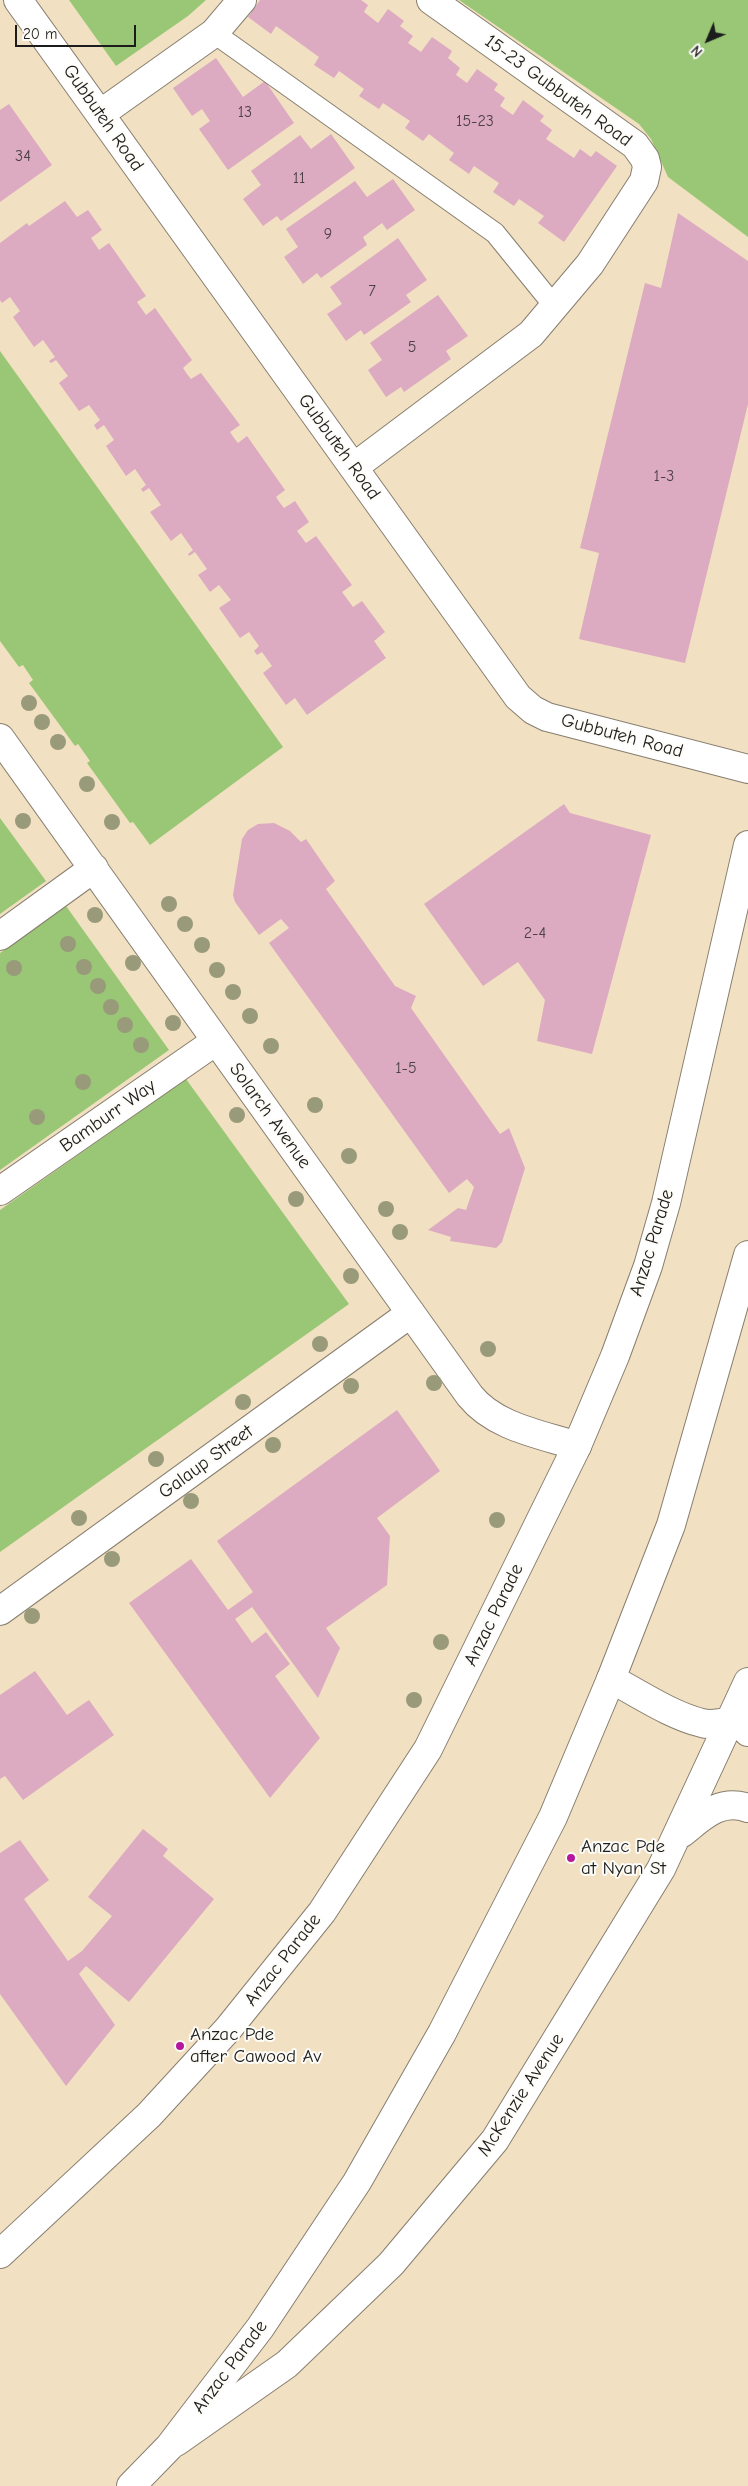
<!DOCTYPE html>
<html>
<head>
<meta charset="utf-8">
<style>
  body { margin:0 }
  #map { position:relative; width:748px; height:2486px; overflow:hidden; background:#f2e0c2; font-family:"Comic Neue",sans-serif }
  canvas { display:block }
  .north { position:absolute; left:683px; top:15px; width:50px; height:50px; -webkit-text-stroke:4px #fdfcf7; paint-order:stroke; rotate:225deg; font-size:14px; font-weight:700; line-height:20px; text-align:center; color:#1c1c1c }
  .north::after { content:''; display:block; margin:auto; width:18px; height:22px; background:#1c1c1c; clip-path:polygon(50% 0,100% 100%,50% 72%,0 100%) }
  .scale { position:absolute; left:15px; top:25px; width:121px; height:22px; box-sizing:border-box; border:2px solid #1c1c1c; border-top:0; padding-left:6px; font-size:15px; line-height:18px; white-space:nowrap; color:#1c1c1c; -webkit-text-stroke:4px #fdfcf7; paint-order:stroke }
</style>
</head>
<body>
<div id="map">
<canvas width="748" height="2486"></canvas>
<div class="north">N</div>
<div class="scale">20 m</div>
</div>
<script>
const ctx = document.querySelector('canvas').getContext('2d');
ctx.lineJoin = 'round';
function paint(path, color) { ctx.fillStyle = color; ctx.fill(path, 'evenodd'); }
function stroke(path, color, width, dash) { ctx.strokeStyle = color; ctx.lineWidth = width; ctx.lineCap = dash ? 'butt' : 'round'; ctx.setLineDash(dash || []); ctx.stroke(path); }
function drawText(font, color, halo, rows, align = 'center') {
  ctx.font = font + ' "Comic Neue",sans-serif'; ctx.lineWidth = 4; ctx.setLineDash([]); ctx.textBaseline = 'middle'; ctx.strokeStyle = halo; ctx.fillStyle = color; for (const [text, x, y, turn = 0] of rows) {
    ctx.save(); ctx.translate(x, y); ctx.rotate((+turn || 0) * Math.PI / 180); ctx.textAlign = isNaN(turn) ? turn : align; if (halo) ctx.strokeText(text, 0, 0); ctx.fillText(text, 0, 0); ctx.restore();
  }
}
const green = new Path2D(`
  M 69,0 L 206,0 L 188,16 L 116,66 Z
  M 459,0 L 748,0 L 748,237 L 668,177 L 651,139 L 639,124 Z
  M 0,351 L 283,747 L 150,845 L 133,822 L 130,823 L 87,763 L 90,761 L 78,744 L 75,746 L 29,683 L 33,680 L 23,665 L 19,667 L 0,641 Z
  M 0,818 L 46,881 L 0,914 Z
  M 66,906 L 169,1050 L 0,1170 L 0,953 Z
  M 186,1079 L 349,1304 L 0,1552 L 0,1210 Z`);
const building = new Path2D(`
  M 260,0 L 361,0 L 368,5 L 364,12 L 378,23 L 388,9 L 404,21 L 400,26 L 413,36 L 408,43 L 421,52 L 432,37 L 452,51 L 448,58 L 460,68 L 456,75 L 467,83 L 477,69 L 498,84 L 494,90 L 505,98 L 500,106 L 513,115 L 523,100 L 544,116 L 540,121 L 552,130 L 546,139 L 574,158 L 580,149 L 591,157 L 596,151 L 617,166 L 564,242 L 538,223 L 544,216 L 519,199 L 514,206 L 493,192 L 499,183 L 474,166 L 469,174 L 449,160 L 454,153 L 429,134 L 423,141 L 405,128 L 410,121 L 383,103 L 379,109 L 359,96 L 364,89 L 339,71 L 334,78 L 314,65 L 319,57 L 276,26 L 271,34 L 248,17 Z
  M 216,58 L 243,97 L 265,81 L 294,123 L 228,170 L 199,129 L 210,121 L 202,109 L 192,116 L 173,88 Z
  M 9,104 L 52,165 L 0,202 L 0,110 Z
  M 331,134 L 355,168 L 281,221 L 277,216 L 263,226 L 243,199 L 261,185 L 251,171 L 300,135 L 311,149 Z
  M 393,179 L 415,210 L 387,230 L 382,223 L 363,237 L 367,245 L 321,278 L 317,273 L 303,284 L 284,257 L 298,247 L 286,229 L 355,181 L 367,197 Z
  M 65,201 L 77,217 L 88,210 L 102,230 L 91,238 L 99,250 L 109,243 L 146,296 L 137,302 L 146,315 L 155,308 L 192,360 L 183,368 L 187,374 L 191,379 L 201,373 L 240,425 L 230,432 L 234,438 L 238,443 L 247,436 L 285,490 L 276,497 L 280,503 L 284,508 L 295,501 L 309,522 L 297,531 L 306,543 L 316,536 L 352,585 L 342,592 L 353,607 L 362,601 L 385,632 L 374,641 L 386,658 L 307,715 L 295,698 L 286,705 L 263,673 L 272,666 L 262,652 L 257,655 L 254,651 L 259,646 L 249,632 L 240,638 L 219,608 L 231,600 L 219,585 L 210,592 L 198,575 L 207,569 L 195,552 L 189,556 L 188,554 L 193,550 L 181,533 L 171,541 L 150,512 L 161,505 L 149,488 L 143,492 L 141,489 L 146,485 L 135,469 L 126,476 L 106,446 L 114,440 L 104,425 L 97,430 L 94,425 L 100,420 L 89,405 L 79,411 L 59,383 L 68,376 L 56,360 L 51,363 L 49,361 L 55,357 L 43,340 L 34,347 L 13,317 L 20,311 L 10,297 L 2,303 L 0,300 L 0,243 L 27,223 L 29,226 Z
  M 678,213 L 748,261 L 748,404 L 685,663 L 579,639 L 599,553 L 580,548 L 645,283 L 661,288 Z
  M 398,238 L 427,280 L 406,295 L 411,302 L 364,335 L 361,330 L 346,341 L 327,314 L 342,304 L 330,287 Z
  M 438,295 L 468,336 L 446,351 L 451,359 L 404,392 L 401,387 L 386,397 L 368,370 L 382,360 L 370,343 Z
  M 564,804 L 570,813 L 651,835 L 592,1054 L 537,1041 L 545,1000 L 518,962 L 483,986 L 424,904 Z
  M 274,823 L 290,831 L 301,842 L 306,839 L 335,881 L 326,889 L 395,986 L 416,996 L 411,1008 L 500,1134 L 509,1128 L 525,1168 L 502,1242 L 496,1248 L 450,1241 L 451,1237 L 428,1230 L 458,1208 L 466,1210 L 474,1187 L 467,1179 L 449,1193 L 269,943 L 289,928 L 281,919 L 259,935 L 235,902 L 233,895 L 242,839 L 248,830 L 258,824 Z
  M 397,1410 L 440,1471 L 377,1518 L 390,1536 L 387,1585 L 326,1628 L 340,1648 L 318,1698 L 252,1607 L 235,1619 L 252,1643 L 266,1632 L 290,1664 L 275,1676 L 320,1738 L 270,1798 L 129,1603 L 191,1559 L 228,1610 L 253,1592 L 217,1541 Z
  M 35,1671 L 67,1715 L 89,1700 L 114,1735 L 23,1800 L 5,1776 L 0,1779 L 0,1695 Z
  M 143,1829 L 168,1849 L 163,1856 L 214,1899 L 129,2002 L 86,1966 L 79,1974 L 115,2025 L 66,2086 L 0,1994 L 0,1853 L 20,1840 L 49,1880 L 24,1899 L 68,1961 L 82,1951 L 112,1916 L 88,1897 Z`);
const lane = new Path2D(`
  M 214,33 L 495,233 L 555,307`);
const street = new Path2D(`
  M 18,0 L 518,697 L 533,710 L 547,717 L 748,769
  M 100,114 L 214,33 L 242,0
  M 354,467 L 531,334 L 590,264 L 644,181 L 647,167 L 645,159 L 635,145 L 431,0
  M 0,738 L 470,1396 C 495,1427 540,1434 577,1446
  M 0,936 L 94,868
  M 0,1191 L 216,1041
  M 0,1611 L 411,1313
  M 611,1679 C 640,1694 670,1715 702,1723 C 719,1728 732,1713 748,1732
  M 682,1833 C 702,1817 720,1798 748,1808
  M 176,2442 L 287,2364 L 391,2264 L 495,2140 L 661,1869 L 748,1682`);
const primary = new Path2D(`
  M 0,2254 L 149,2115 L 228,2029 L 322,1912 L 428,1749 L 577,1446 L 615,1356 L 648,1266 L 666,1203 L 748,845
  M 131,2486 L 169,2447 L 260,2328 L 357,2182 L 442,2033 L 553,1817 L 611,1679 L 671,1525 L 748,1255`);
const trees = [
  [29,703],
  [42,722],
  [58,742],
  [87,784],
  [23,821],
  [112,822],
  [169,904],
  [95,915],
  [185,924],
  [68,944],
  [202,945],
  [133,963],
  [84,967],
  [14,968],
  [217,970],
  [98,986],
  [233,992],
  [111,1007],
  [250,1016],
  [173,1023],
  [125,1025],
  [141,1045],
  [271,1046],
  [83,1082],
  [315,1105],
  [237,1115],
  [37,1117],
  [349,1156],
  [296,1199],
  [386,1209],
  [400,1232],
  [351,1276],
  [320,1344],
  [488,1349],
  [434,1383],
  [351,1386],
  [243,1402],
  [273,1445],
  [156,1459],
  [191,1501],
  [79,1518],
  [497,1520],
  [112,1559],
  [32,1616],
  [441,1642],
  [414,1700]
];
const markers = [
  [571,1858,5,"#b5179e"],
  [180,2046,5,"#b5179e"]
];
const numberNames = [
  ["13",245,112],
  ["15-23",475,121],
  ["34",23,156],
  ["11",299,178],
  ["9",328,234],
  ["7",372,291],
  ["5",412,347],
  ["1-3",664,476],
  ["2-4",535,933],
  ["1-5",406,1068]
];
const streetNames = [
  ["15-23 Gubbuteh Road",558,91,36],
  ["Gubbuteh Road",103,118,55],
  ["Gubbuteh Road",339,447,54],
  ["Gubbuteh Road",622,736,15],
  ["Bamburr Way",108,1116,-35],
  ["Solarch Avenue",270,1116,54],
  ["Anzac Parade",652,1243,-73],
  ["Galaup Street",206,1462,-36],
  ["Anzac Parade",494,1615,-64],
  ["Anzac Parade",283,1960,-52],
  ["McKenzie Avenue",521,2095,-57],
  ["Anzac Parade",230,2367,-53]
];
const poiNames = [
  ["Anzac Pde",581,1847],
  ["at Nyan St",581,1869],
  ["Anzac Pde",190,2035],
  ["after Cawood Av",190,2057]
];
paint(green, '#99c775');
paint(building, '#dcaac1');
stroke(lane, '#877e6f', 22);
stroke(street, '#877e6f', 30);
stroke(primary, '#877e6f', 30);
stroke(lane, '#fff', 20);
stroke(street, '#fff', 28);
stroke(primary, '#fff', 28);
ctx.fillStyle = '#989a7a';
for (const [x, y] of trees) { ctx.beginPath(); ctx.arc(x, y, 8, 0, 2 * Math.PI); ctx.fill(); }
for (const [x, y, r, color] of markers) { const dot = new Path2D(); dot.arc(x, y, r, 0, 2 * Math.PI); ctx.fillStyle = color; ctx.fill(dot); stroke(dot, '#fdfcf7', 2); }
drawText('16px', '#4c4045', null, numberNames);
drawText('19px', '#1c1c1c', '#fdfcf7', streetNames);
drawText('19px', '#1c1c1c', '#fdfcf7', poiNames, 'left');
</script>
</body>
</html>
